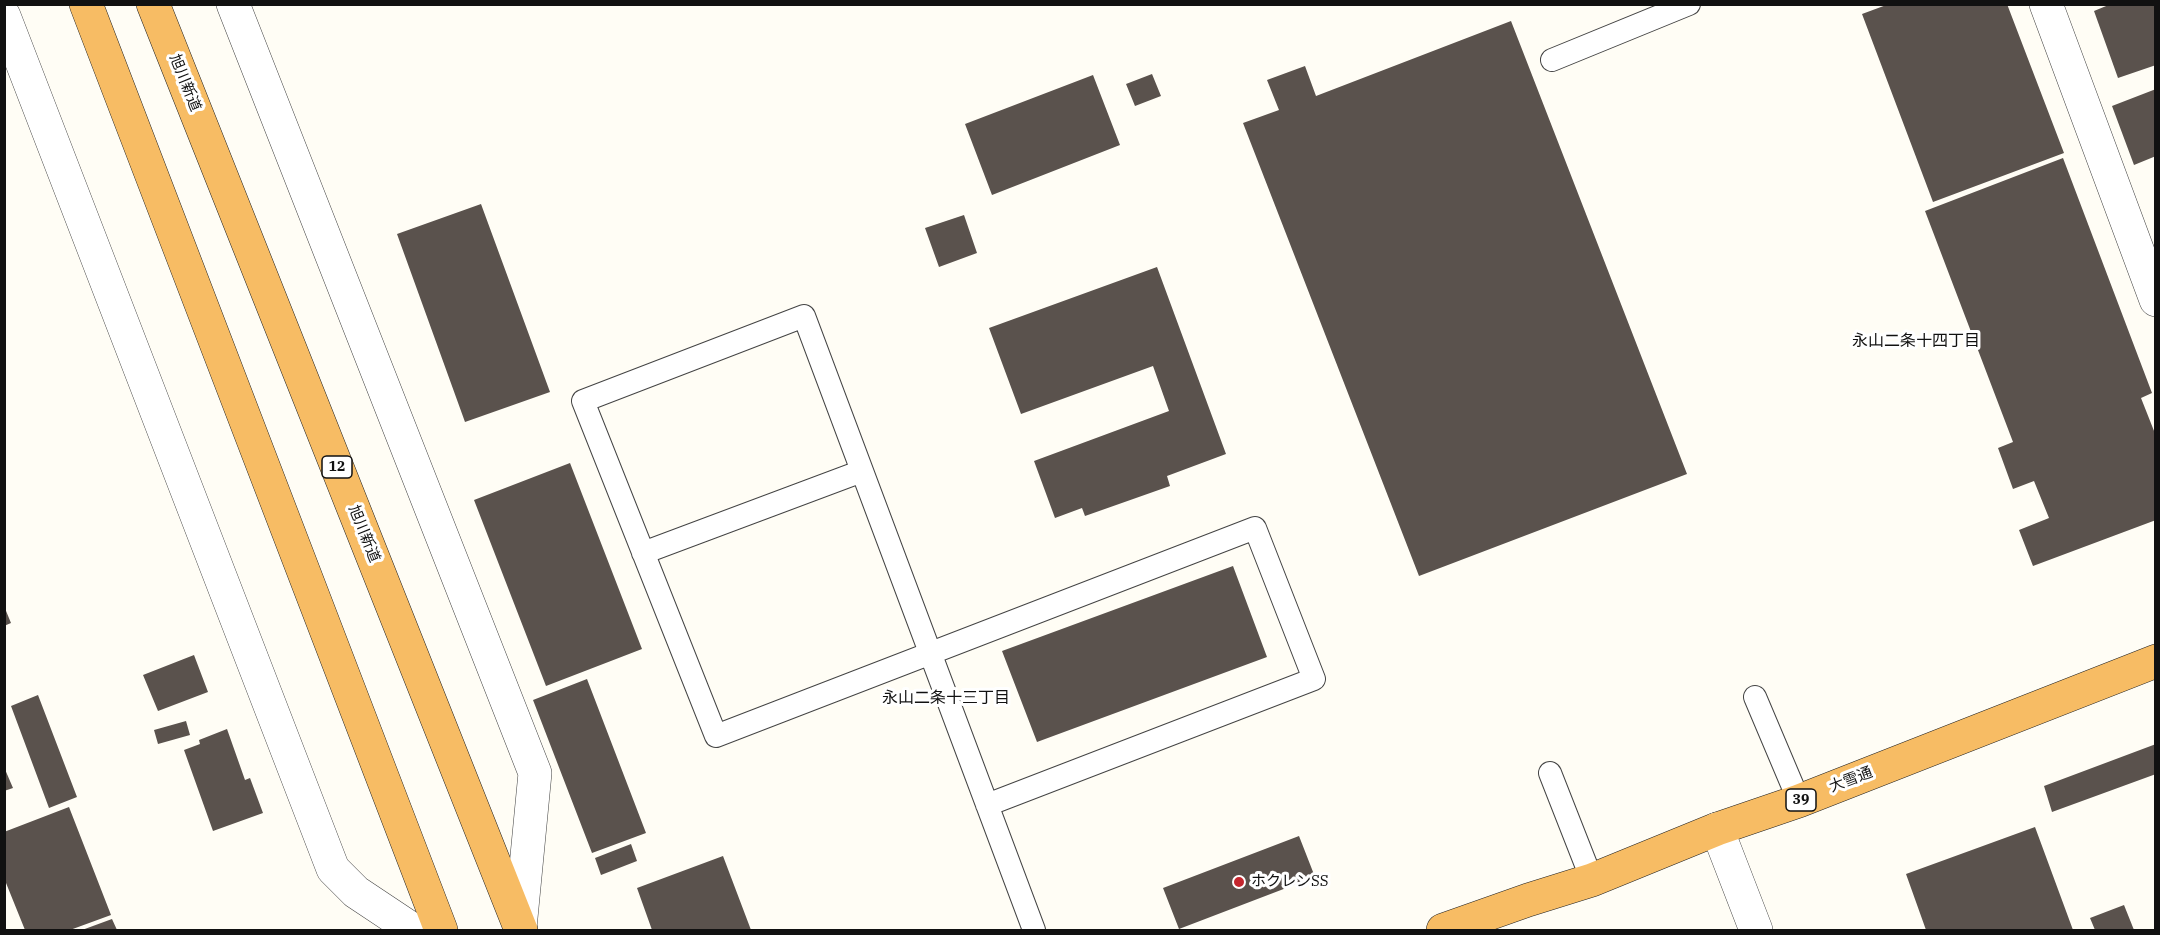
<!DOCTYPE html>
<html>
<head>
<meta charset="utf-8">
<style>
  body { margin:0 }
  #map { position:relative; width:2160px; height:935px; overflow:hidden; background:#fffdf5; font-family:"IBM Plex Serif",serif }
  canvas { display:block }
  .frame { position:absolute; inset:0; border:6px solid #111; pointer-events:none }
</style>
</head>
<body>
<div id="map">
<canvas width="2160" height="935"></canvas>
<div class="frame"></div>
</div>
<script>
const ctx = document.querySelector('canvas').getContext('2d');
ctx.lineJoin = 'round';
function paint(path, color) { ctx.fillStyle = color; ctx.fill(path, 'evenodd'); }
function stroke(path, color, width, dash) { ctx.strokeStyle = color; ctx.lineWidth = width; ctx.lineCap = dash ? 'butt' : 'round'; ctx.setLineDash(dash || []); ctx.stroke(path); }
function drawText(font, color, halo, rows, align = 'center') {
  ctx.font = font + ' "IBM Plex Serif","Noto Sans JP",serif'; ctx.lineWidth = 6; ctx.setLineDash([]); ctx.textBaseline = 'middle'; ctx.strokeStyle = halo; ctx.fillStyle = color; for (const [text, x, y, turn = 0] of rows) {
    ctx.save(); ctx.translate(x, y); ctx.rotate((+turn || 0) * Math.PI / 180); ctx.textAlign = isNaN(turn) ? turn : align; if (halo) ctx.strokeText(text, 0, 0); ctx.fillText(text, 0, 0); ctx.restore();
  }
}
const building = new Path2D(`
  M 1889,4 L 2007,4 L 2064,153 L 1933,202 L 1862,14 Z
  M 2111,4 L 2156,4 L 2156,65 L 2118,78 L 2094,11 Z
  M 1511,21 L 1687,474 L 1419,576 L 1243,123 L 1279,110 L 1267,80 L 1305,66 L 1316,96 Z
  M 1152,74 L 1161,96 L 1135,106 L 1126,84 Z
  M 1093,75 L 1120,145 L 992,195 L 965,124 Z
  M 2156,89 L 2156,156 L 2134,165 L 2112,106 Z
  M 2063,158 L 2152,393 L 2141,398 L 2156,436 L 2156,520 L 2033,566 L 2019,530 L 2049,518 L 2034,481 L 2013,489 L 1998,448 L 2013,442 L 1925,211 Z
  M 481,204 L 550,392 L 465,422 L 397,234 Z
  M 964,215 L 977,253 L 939,267 L 925,228 Z
  M 1157,267 L 1226,454 L 1167,476 L 1170,486 L 1085,516 L 1082,508 L 1055,518 L 1034,461 L 1169,411 L 1153,366 L 1021,414 L 989,328 Z
  M 570,463 L 642,649 L 546,686 L 474,500 Z
  M 1233,566 L 1267,657 L 1037,742 L 1002,651 Z
  M 4,606 L 11,623 L 4,626 Z
  M 194,655 L 208,692 L 158,711 L 143,675 Z
  M 587,679 L 646,833 L 592,853 L 533,700 Z
  M 38,695 L 77,797 L 49,808 L 11,706 Z
  M 186,721 L 190,735 L 158,744 L 154,730 Z
  M 227,729 L 245,780 L 250,778 L 263,813 L 213,831 L 184,750 L 200,744 L 199,740 Z
  M 2156,744 L 2156,774 L 2052,812 L 2044,786 Z
  M 4,767 L 13,788 L 4,791 Z
  M 69,807 L 111,915 L 70,930 L 25,930 L 4,878 L 4,832 Z
  M 2035,827 L 2073,930 L 1926,930 L 1906,874 Z
  M 1299,836 L 1315,877 L 1179,929 L 1163,888 Z
  M 631,844 L 637,861 L 601,875 L 595,858 Z
  M 723,856 L 751,930 L 652,930 L 637,888 Z
  M 2124,905 L 2134,930 L 2095,930 L 2090,918 Z
  M 112,919 L 117,930 L 82,930 Z`);
const service = new Path2D(`
  M 1552,60 L 1689,4
  M 643,553 L 862,471
  M 1755,697 L 1799,801
  M 1550,773 L 1592,880
  M 987,805 L 1314,679 L 1255,528 L 716,736 L 583,401 L 804,316 L 1034,930`);
const minor = new Path2D(`
  M 233,4 L 535,773 L 520,928
  M 2046,4 L 2156,300
  M 4,16 L 333,869 L 356,892 L 413,930
  M 1717,829 L 1756,930`);
const trunk = new Path2D(`
  M 86,4 L 441,930
  M 153,4 L 521,930
  M 1443,930 L 1528,900 L 1592,880 L 1717,829 L 1799,801 L 2156,661`);
const markers = [
  [1239,882,6,"#c4262e"]
];
const shields = [
  [337,467,30],
  [1801,800,30]
];
const shieldNames = [
  ["12",337,467],
  ["39",1801,800]
];
const streetNames = [
  ["旭川新道",185,83,68],
  ["旭川新道",364,534,68],
  ["大雪通",1851,780,-21]
];
const poiNames = [
  ["ホクレンSS",1251,882]
];
const neighbourhoodNames = [
  ["永山二条十四丁目",1916,341],
  ["永山二条十三丁目",946,698]
];
paint(building, '#5a524d');
stroke(service, '#444', 24);
stroke(minor, '#444', 34);
stroke(trunk, '#222', 34);
stroke(service, '#fff', 22);
stroke(minor, '#fff', 33);
stroke(trunk, '#f7bc64', 33);
for (const [x, y, r, color] of markers) { const dot = new Path2D(); dot.arc(x, y, r, 0, 2 * Math.PI); ctx.fillStyle = color; ctx.fill(dot); stroke(dot, '#fff', 2); }
for (const [x, y, w] of shields) { const box = new Path2D(); box.roundRect(x - w / 2, y - 11, w, 22, 4.5); ctx.fillStyle = '#fff'; ctx.fill(box); stroke(box, '#111', 1.5); }
drawText('bold 14px', '#111', null, shieldNames);
drawText('15px', '#111', '#fff', streetNames);
drawText('15px', '#111', '#fff', poiNames, 'left');
drawText('16px', '#111', '#fff', neighbourhoodNames);
</script>
</body>
</html>
